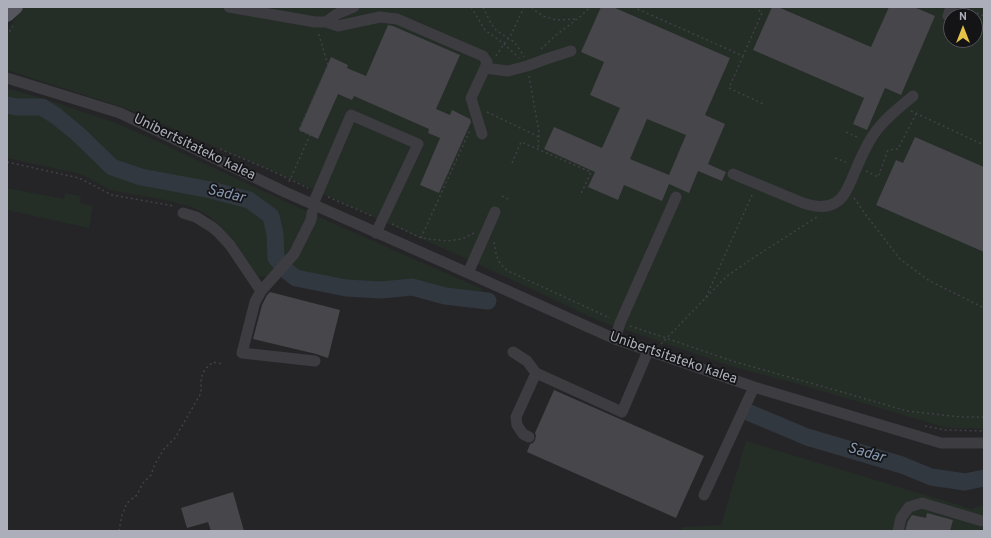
<!DOCTYPE html>
<html>
<head>
<meta charset="utf-8">
<style>
  body { margin:0 }
  #map { position:relative; width:991px; height:538px; overflow:hidden; background:#19191b; font-family:Overpass,sans-serif }
  canvas { display:block }
  .frame { position:absolute; inset:0; border:8px solid #acafb9; pointer-events:none }
  .north { position:absolute; left:943px; top:8px; width:40px; height:40px; box-sizing:border-box; background:#141416; border:1px solid #515257; border-radius:50%; rotate:0deg; font-size:11px; font-weight:700; line-height:16px; text-align:center; color:#acafb9 }
  .north::after { content:''; display:block; margin:auto; width:14px; height:18px; background:#e5c347; clip-path:polygon(50% 0,100% 100%,50% 72%,0 100%) }
</style>
</head>
<body>
<div id="map">
<canvas width="991" height="538"></canvas>
<div class="frame"></div>
<div class="north">N</div>
</div>
<script>
const ctx = document.querySelector('canvas').getContext('2d');
ctx.lineJoin = 'round';
function paint(path, color) { ctx.fillStyle = color; ctx.fill(path, 'evenodd'); }
function stroke(path, color, width, dash) { ctx.strokeStyle = color; ctx.lineWidth = width; ctx.lineCap = dash ? 'butt' : 'round'; ctx.setLineDash(dash || []); ctx.stroke(path); }
function drawText(font, color, halo, rows, align = 'center') {
  ctx.font = font + ' Overpass,sans-serif'; ctx.lineWidth = 3.5; ctx.setLineDash([]); ctx.textBaseline = 'middle'; ctx.strokeStyle = halo; ctx.fillStyle = color; for (const [text, x, y, turn = 0] of rows) {
    ctx.save(); ctx.translate(x, y); ctx.rotate((+turn || 0) * Math.PI / 180); ctx.textAlign = isNaN(turn) ? turn : align; if (halo) ctx.strokeText(text, 0, 0); ctx.fillText(text, 0, 0); ctx.restore();
  }
}
const built = new Path2D(`
  M 7,7 L 984,7 L 984,531 L 7,531 ZM 951,16 L 975,16 L 975,40 L 951,40 Z`);
const green = new Path2D(`
  M 25,7 L 984,7 L 984,429 L 947,428 L 801,385 L 730,366 L 597,320 L 506,277 L 270,170 L 124,108 L 7,70 L 7,31 L 18,14 ZM 951,16 L 975,16 L 975,40 L 951,40 Z
  M 7,88 L 51,101 L 116,123 L 159,142 L 312,214 L 482,289 L 479,297 L 460,294 L 423,281 L 408,281 L 399,283 L 382,284 L 353,284 L 297,272 L 274,269 C 268,275 266,279 256,276 L 236,244 L 223,228 L 208,215 L 192,207 L 170,201 L 110,190 L 81,174 L 7,158 Z
  M 7,188 L 64,199 L 65,193 L 81,196 L 80,203 L 93,206 L 89,228 L 7,210 Z
  M 746,441 L 972,509 L 984,504 L 984,531 L 681,531 L 682,527 L 721,525 Z`);
const river = new Path2D(`
  M 7,105 L 16,107 L 42,107 L 56,116 L 78,134 L 112,167 L 141,177 L 211,190 L 249,200 L 271,216 L 275,234 L 276,258 L 288,272 L 296,278 L 346,288 L 381,290 L 412,287 L 445,296 L 488,301
  M 750,413 L 807,437 L 902,465 L 931,477 L 965,482 L 984,478`);
const building = new Path2D(`
  M 601,7 L 613,7 L 730,58 L 705,115 L 725,124 L 708,164 L 726,172 L 722,181 L 698,171 L 689,193 L 669,184 L 662,201 L 624,185 L 618,200 L 588,187 L 595,172 L 544,149 L 554,127 L 602,148 L 620,108 L 590,95 L 604,62 L 581,52 ZM 647,119 L 686,135 L 669,175 L 630,159 Z
  M 772,7 L 778,7 L 871,47 L 889,7 L 914,7 L 935,16 L 901,95 L 885,88 L 867,130 L 853,124 L 864,98 L 753,50 Z
  M 388,25 L 393,26 L 460,55 L 436,109 L 450,115 L 452,110 L 470,119 L 471,122 L 439,193 L 420,185 L 440,138 L 428,133 L 429,129 L 354,96 L 352,100 L 338,94 L 318,139 L 299,130 L 331,57 L 348,65 L 347,68 L 366,76 Z
  M 915,137 L 984,167 L 984,252 L 876,205 L 896,160 L 903,163 Z
  M 270,292 L 340,310 L 328,358 L 316,354 L 253,339 L 262,305 L 267,295 Z
  M 554,390 L 704,456 L 676,518 L 527,452 L 530,444 L 533,443 L 535,440 L 536,436 L 535,433 Z
  M 233,492 L 244,531 L 211,531 L 208,522 L 187,528 L 181,508 Z
  M 927,513 L 953,520 L 950,531 L 905,531 L 908,521 L 912,515 L 926,518 Z`);
const path = new Path2D(`
  M 471,7 L 485,30 L 504,44 L 519,58
  M 483,7 C 487,15 490,23 495,29 C 499,33 504,35 508,38 C 516,42 520,50 524,57
  M 532,7 L 533,9 L 543,16 L 556,20 L 576,19
  M 633,7 L 743,56 L 762,13 L 755,7
  M 963,7 L 984,16
  M 975,23 L 979,14
  M 7,36 L 13,26
  M 541,49 L 555,36 L 581,16 L 590,7
  M 496,56 L 504,44 L 511,35 L 524,7
  M 743,56 L 729,88 L 763,104
  M 529,76 L 539,132 L 538,149
  M 911,111 L 984,145
  M 487,112 L 539,137
  M 846,132 L 859,138
  M 220,149 L 270,170 L 308,188
  M 835,158 L 848,163
  M 7,162 L 79,178 L 112,195 L 174,206
  M 512,163 L 521,142 L 591,172 L 580,196
  M 866,171 L 878,177 L 888,150 L 898,149 L 916,114
  M 289,182 L 310,135 L 299,130 L 328,65 L 318,32
  M 502,196 L 508,199
  M 328,197 L 372,216
  M 854,198 L 866,215 L 900,259 L 928,280 L 984,308
  M 392,224 L 421,238 L 447,241 L 462,239 L 474,233
  M 421,238 L 470,130
  M 494,242 C 496,255 497,263 508,271 L 610,318
  M 706,297 L 753,193
  M 630,326 L 666,338 L 732,361 L 842,392 L 907,411 L 960,417 L 984,417
  M 661,344 L 727,276 L 753,258 L 817,217
  M 925,426 L 945,430 L 984,431
  M 119,531 L 122,515 L 127,503 L 137,495 L 143,483 L 151,475 L 155,464 L 164,449 L 175,438 L 182,426 L 201,393 L 201,378 L 205,369 L 213,362 L 222,364`);
const minor = new Path2D(`
  M 229,7 L 315,22 L 326,22 L 337,14 L 354,7
  M 948,16 L 951,7
  M 326,22 L 338,26 L 380,17 L 397,19 L 483,56 L 487,62 L 485,68 L 471,98 L 482,134
  M 485,68 L 508,71 L 527,66 L 546,59 L 571,51
  M 7,78 L 120,113 L 285,192 L 468,273 L 615,339 L 754,387 L 941,443 L 984,443
  M 733,174 L 803,203 C 813,206 825,209 835,203 C 844,198 847,189 851,181 C 858,165 864,148 874,134 C 884,119 900,107 913,96
  M 313,204 L 351,115 L 418,144 L 376,233
  M 183,213 L 196,217 L 212,227 L 218,232 L 230,245 L 261,291
  M 312,213 L 311,220 L 294,254 L 261,291 L 255,302 L 242,353 L 315,361
  M 468,273 L 495,212
  M 615,339 L 620,323 L 676,197
  M 513,352 L 527,361 L 536,373 L 622,412 L 648,351
  M 529,437 L 523,434 L 517,425 L 516,417 L 536,373
  M 704,495 L 754,387
  M 898,531 L 901,518 L 909,507 L 922,503 L 982,521`);
const major = new Path2D(`
  M 7,15 L 16,7`);
const streetNames = [
  ["Unibertsitateko kalea",194,148,26],
  ["Unibertsitateko kalea",673,359,19]
];
const waterNames = [
  ["Sadar",226,195,13],
  ["Sadar",866,454,16]
];
paint(built, '#252528');
paint(green, '#252d27');
stroke(river, '#323840', 17);
paint(building, '#46464b');
stroke(path, '#404146', 1.5, [2, 3]);
stroke(minor, '#3c3c41', 11);
stroke(major, '#56575e', 14);
drawText('14px', '#acafb9', '#141416', streetNames);
drawText('italic 15px', '#8698b1', '#141416', waterNames);
</script>
</body>
</html>
